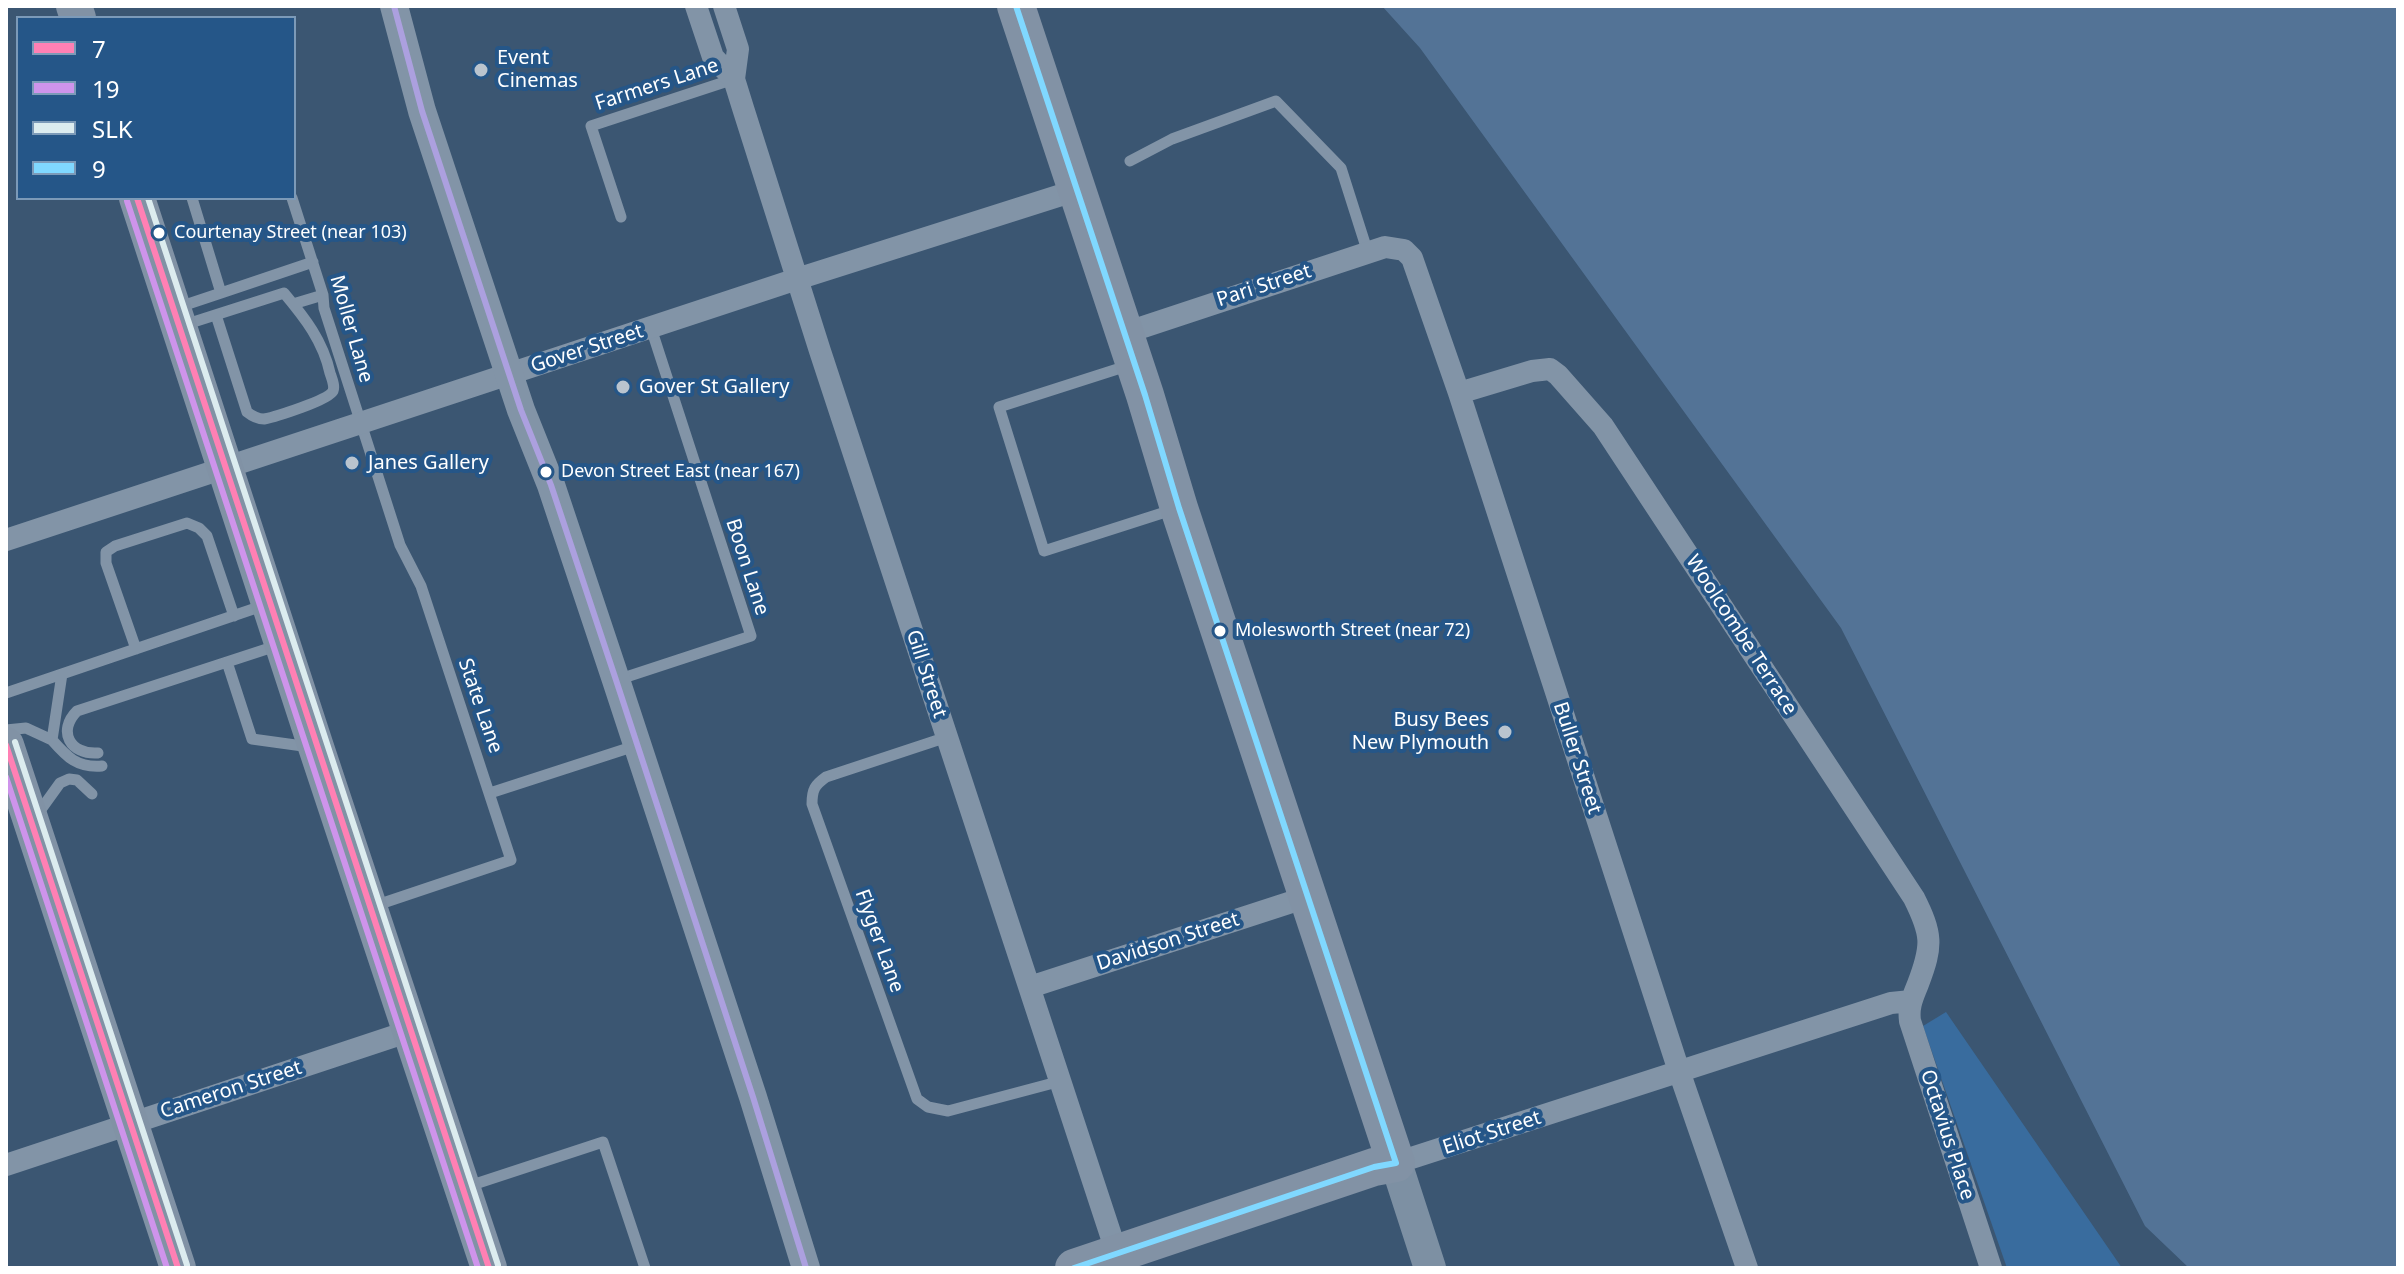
<!DOCTYPE html>
<html>
<head>
<meta charset="utf-8">
<style>
  body { margin:0 }
  #map { position:relative; width:2404px; height:1274px; overflow:hidden; background:#3b5672; font-family:"Noto Sans",sans-serif }
  canvas { display:block }
  .frame { position:absolute; inset:0; border:8px solid #fff; pointer-events:none }
  .legend { position:absolute; left:16px; top:16px; width:280px; height:184px; box-sizing:border-box; background:#255688; border:2px solid #7c9ab8; margin:0; padding:10px 14px; list-style:none; font-size:24px; color:#fff }
  .legend li { display:flex; align-items:center; gap:16px; height:40px }
  .legend b { width:40px; border:2px solid #7c9ab8 }
</style>
</head>
<body>
<div id="map">
<canvas width="2404" height="1274"></canvas>
<div class="frame"></div>
<ul class="legend">
<li><b style="height:10px;background:#ff80b4"></b>7</li>
<li><b style="height:10px;background:#ce94eb"></b>19</li>
<li><b style="height:10px;background:#dcecef"></b>SLK</li>
<li><b style="height:10px;background:#80d8ff"></b>9</li>
</ul>
</div>
<script>
const ctx = document.querySelector('canvas').getContext('2d');
ctx.lineJoin = 'round';
function paint(path, color) { ctx.fillStyle = color; ctx.fill(path, 'evenodd'); }
function stroke(path, color, width, dash) { ctx.strokeStyle = color; ctx.lineWidth = width; ctx.lineCap = dash ? 'butt' : 'round'; ctx.setLineDash(dash || []); ctx.stroke(path); }
function drawText(font, color, halo, rows, align = 'center') {
  ctx.font = font + ' "Noto Sans",sans-serif'; ctx.lineWidth = 8; ctx.setLineDash([]); ctx.textBaseline = 'middle'; ctx.strokeStyle = halo; ctx.fillStyle = color; for (const [text, x, y, turn = 0] of rows) {
    ctx.save(); ctx.translate(x, y); ctx.rotate((+turn || 0) * Math.PI / 180); ctx.textAlign = isNaN(turn) ? turn : align; if (halo) ctx.strokeText(text, 0, 0); ctx.fillText(text, 0, 0); ctx.restore();
  }
}
const green = new Path2D(`
  M 1946,1012 L 2122,1268 L 2007,1268 L 1923,1026 Z`);
const water = new Path2D(`
  M 1382,6 L 2398,6 L 2398,1268 L 2189,1268 L 2145,1226 L 1841,628 L 1420,48 Z`);
const service = new Path2D(`
  M 1130,161 L 1172,139 L 1276,101 L 1341,168 L 1368,253
  M 192,198 L 221,293 L 313,262
  M 292,198 L 323,295 L 324,308 L 400,545 L 421,586 L 511,860 L 374,906
  M 621,217 L 591,126 L 734,79
  M 293,304 L 323,295
  M 176,308 L 221,293
  M 184,325 L 284,293 C 305,318 323,341 330,373 C 332,379 335,386 333,391 C 329,400 275,417 264,419 C 257,419 252,416 247,412 L 216,315
  M 1130,365 L 999,407 L 1044,551 L 1175,509
  M 136,649 L 106,563 L 106,552 L 115,546 L 187,523 L 199,528 L 207,536 L 234,616
  M 227,662 L 252,739 L 310,747
  M 62,674 L 52,740 C 67,757 77,768 102,766
  M 617,680 L 751,636 L 651,328
  M 6,693 L 265,605
  M 6,730 L 26,728 L 52,740
  M 947,737 L 826,777 C 815,785 812,789 812,804 L 917,1099 L 928,1107 L 948,1111 L 1061,1081
  M 98,753 C 70,755 57,731 77,711 L 279,645
  M 490,793 L 638,745
  M 37,815 L 60,783 L 69,779 L 77,780 L 92,794
  M 466,1187 L 603,1142 L 645,1268`);
const minor = new Path2D(`
  M 696,6 L 713,57 L 734,79
  M 724,6 L 738,49 L 734,79 L 743,108 L 820,351 L 1120,1263
  M 1125,333 L 1385,247 L 1404,250 L 1412,258 L 1459,393 L 1679,1071 L 1747,1268
  M 1459,393 L 1532,371 L 1550,369 L 1558,375 L 1603,426 L 1914,898 C 1932,934 1933,945 1918,984 C 1913,997 1908,1006 1910,1021 L 1991,1268
  M 6,540 L 797,279 L 1077,190
  M 1030,987 L 1307,897
  M 1396,1163 L 1891,1003 L 1911,1001
  M 6,1165 L 410,1031`);
const tertiary = new Path2D(`
  M 394,6 L 422,111 L 521,410 L 551,485 L 616,680 L 753,1097 L 806,1268`);
const secondary = new Path2D(`
  M 1396,1163 L 1430,1268`);
const primary = new Path2D(`
  M 74,6 L 78,18
  M 137,198 L 316,747 L 489,1268
  M 6,745 L 178,1268`);
const trunk = new Path2D(`
  M 1016,6 L 1145,395 L 1179,508 L 1396,1163 L 1374,1167 L 1074,1268`);
const bus1 = new Path2D(`
  M 137,198 L 489,1268
  M 6,745 L 178,1268`);
const bus2 = new Path2D(`
  M 127,201 L 478,1268
  M 6,777 L 167,1268`);
const bus3 = new Path2D(`
  M 148,198 L 498,1265
  M 15,742 L 187,1265`);
const bus4 = new Path2D(`
  M 1016,6 L 1145,395 L 1179,508 L 1396,1163 L 1374,1167 L 1074,1268`);
const bus5 = new Path2D(`
  M 394,6 L 422,111 L 521,410 L 551,485 L 616,680 L 753,1097 L 806,1268`);
const markers = [
  [481,70,8,"#bac4ce"],
  [159,233,7,"#fff"],
  [623,387,8,"#bac4ce"],
  [352,463,8,"#bac4ce"],
  [546,472,7,"#fff"],
  [1220,631,7,"#fff"],
  [1505,732,8,"#bac4ce"]
];
const busNames = [
  ["Courtenay Street (near 103)",174,233],
  ["Devon Street East (near 167)",561,472],
  ["Molesworth Street (near 72)",1235,631]
];
const poiNames = [
  ["Event",497,58],
  ["Cinemas",497,81],
  ["Gover St Gallery",639,387],
  ["Janes Gallery",368,463],
  ["Busy Bees",1489,720,"right"],
  ["New Plymouth",1489,743,"right"]
];
const streetNames = [
  ["Farmers Lane",657,85,-18],
  ["Pari Street",1264,286,-18],
  ["Moller Lane",351,329,74],
  ["Gover Street",587,349,-18],
  ["Boon Lane",747,567,72],
  ["Woolcombe Terrace",1741,635,57],
  ["Gill Street",926,674,72],
  ["State Lane",480,706,71],
  ["Buller Street",1577,758,72],
  ["Flyger Lane",879,941,70],
  ["Davidson Street",1168,942,-18],
  ["Cameron Street",231,1090,-18],
  ["Eliot Street",1492,1133,-18],
  ["Octavius Place",1947,1135,72]
];
paint(green, '#396c9e');
paint(water, '#537396');
stroke(service, '#8294a7', 11);
stroke(minor, '#8294a7', 22);
stroke(tertiary, '#8294a7', 28);
stroke(secondary, '#7d90a3', 32);
stroke(primary, '#8192a5', 36);
stroke(trunk, '#8292a5', 38);
stroke(bus1, '#ff80b4', 6);
stroke(bus2, '#ce94eb', 6);
stroke(bus3, '#dcecef', 6);
stroke(bus4, '#80d8ff', 6);
stroke(bus5, '#aca0df', 6);
for (const [x, y, r, color] of markers) { const dot = new Path2D(); dot.arc(x, y, r, 0, 2 * Math.PI); ctx.fillStyle = color; ctx.fill(dot); stroke(dot, '#255688', 3); }
drawText('18px', '#fff', '#255688', busNames, 'left');
drawText('20px', '#fff', '#255688', poiNames, 'left');
drawText('20px', '#fff', '#255688', streetNames);
</script>
</body>
</html>
